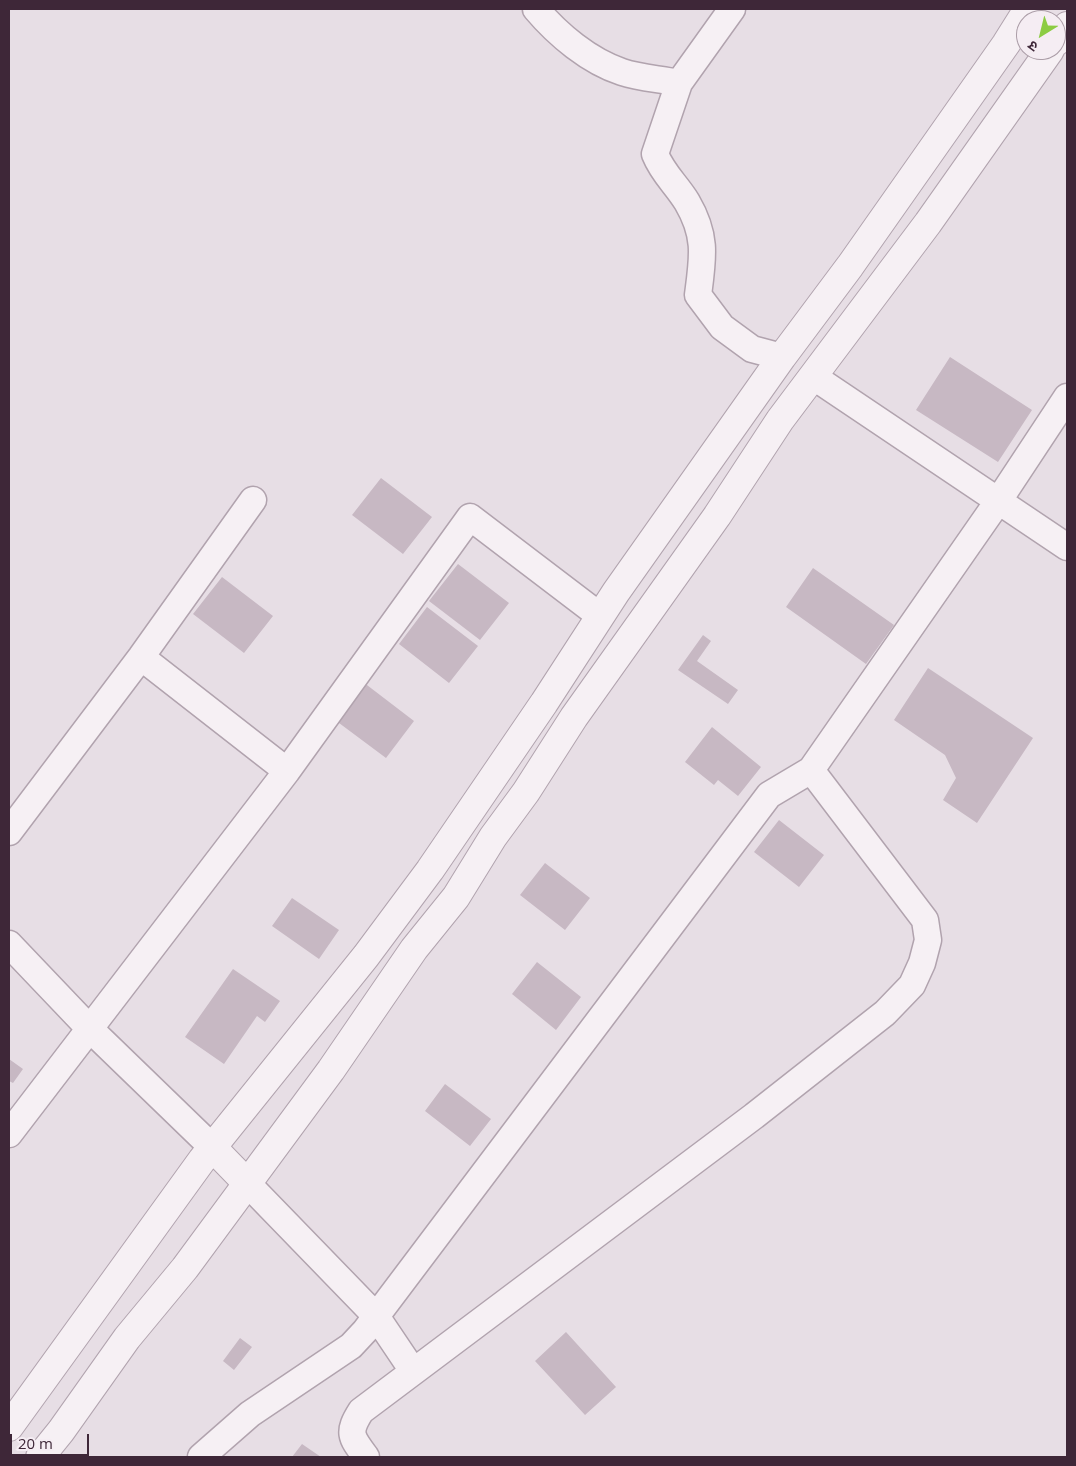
<!DOCTYPE html>
<html>
<head>
<meta charset="utf-8">
<style>
  body { margin:0 }
  #map { position:relative; width:1076px; height:1466px; overflow:hidden; background:#e7dee5; font-family:"Open Sans","Noto Sans Devanagari",sans-serif }
  canvas { display:block }
  .frame { position:absolute; inset:0; border:10px solid #3e2738; pointer-events:none }
  .north { position:absolute; left:1016px; top:10px; width:50px; height:50px; box-sizing:border-box; background:#f5edf3; border:1px solid #ac9ea8; border-radius:50%; rotate:216deg; font-size:14px; font-weight:700; line-height:20px; text-align:center; color:#3e2738 }
  .north::after { content:''; display:block; margin:auto; width:18px; height:22px; background:#8ccc43; clip-path:polygon(50% 0,100% 100%,50% 72%,0 100%) }
  .scale { position:absolute; left:10px; top:1434px; width:79px; height:22px; box-sizing:border-box; border:2px solid #3e2738; border-top:0; padding-left:6px; font-size:15px; line-height:18px; white-space:nowrap; color:#3e2738; -webkit-text-stroke:4px #f5edf3; paint-order:stroke }
</style>
</head>
<body>
<div id="map">
<canvas width="1076" height="1466"></canvas>
<div class="frame"></div>
<div class="north">उ</div>
<div class="scale">20 m</div>
</div>
<script>
const ctx = document.querySelector('canvas').getContext('2d');
ctx.lineJoin = 'round';
function paint(path, color) { ctx.fillStyle = color; ctx.fill(path, 'evenodd'); }
function stroke(path, color, width, dash) { ctx.strokeStyle = color; ctx.lineWidth = width; ctx.lineCap = dash ? 'butt' : 'round'; ctx.setLineDash(dash || []); ctx.stroke(path); }
const building = new Path2D(`
  M 950,357 L 1032,410 L 998,462 L 916,410 Z
  M 381,478 L 432,517 L 403,554 L 352,515 Z
  M 458,564 L 509,603 L 480,640 L 429,601 Z
  M 813,568 L 894,625 L 866,664 L 786,607 Z
  M 222,577 L 273,616 L 244,653 L 193,614 Z
  M 427,607 L 478,646 L 449,683 L 399,644 Z
  M 703,635 L 711,641 L 697,661 L 738,690 L 728,704 L 678,670 Z
  M 928,668 L 1033,738 L 977,823 L 943,800 L 956,778 L 945,755 L 894,720 Z
  M 363,682 L 414,721 L 386,758 L 335,720 Z
  M 712,727 L 761,767 L 738,796 L 718,780 L 714,785 L 685,762 Z
  M 779,820 L 824,855 L 799,887 L 754,852 Z
  M 545,863 L 590,898 L 565,930 L 520,895 Z
  M 292,898 L 339,930 L 319,959 L 272,926 Z
  M 537,962 L 581,997 L 556,1030 L 512,994 Z
  M 233,969 L 280,1001 L 265,1022 L 257,1016 L 224,1064 L 185,1037 Z
  M 9,1059 L 23,1069 L 13,1083 L 9,1081 Z
  M 445,1084 L 491,1119 L 470,1146 L 425,1111 Z
  M 566,1332 L 616,1387 L 585,1415 L 535,1361 Z
  M 240,1338 L 252,1347 L 234,1370 L 223,1361 Z
  M 302,1444 L 321,1457 L 292,1457 Z`);
const minor = new Path2D(`
  M 536,9 C 558,35 589,61 622,72 C 640,78 661,79 679,83
  M 732,9 L 679,83 L 655,154 C 663,174 676,184 687,202 C 707,236 703,257 698,295 L 722,327 L 752,349 L 782,357
  M 814,377 L 1067,547
  M 141,657 L 287,771
  M 9,832 L 141,657 L 253,500
  M 9,944 L 90,1029 L 213,1148
  M 9,1134 L 287,771 L 470,517 L 600,616
  M 247,1183 L 376,1316 L 413,1371
  M 201,1457 L 250,1414 L 351,1346 L 365,1331 L 769,795 L 811,770 L 999,500 L 1067,397
  M 366,1457 C 351,1437 347,1433 361,1411 L 754,1116 L 885,1013 L 912,985 L 922,963 L 928,940 L 925,920 L 811,770`);
const tertiary = new Path2D(`
  M 1056,42 L 1067,26
  M 213,1148 L 247,1183
  M 9,1427 L 202,1160 L 366,956 L 430,870 L 544,703 L 616,592 L 782,357 L 850,266 L 1006,44 L 1028,9
  M 40,1457 L 61,1431 L 127,1338 L 185,1268 L 331,1070 L 414,949 L 456,897 L 493,837 L 526,792 L 574,717 L 717,516 L 780,420 L 928,223 L 1050,50`);
paint(building, '#c7b8c3');
stroke(minor, '#b1a3ae', 29);
stroke(tertiary, '#b1a3ae', 30);
stroke(minor, '#f6f0f4', 26);
stroke(tertiary, '#f6f0f4', 28);
</script>
</body>
</html>
